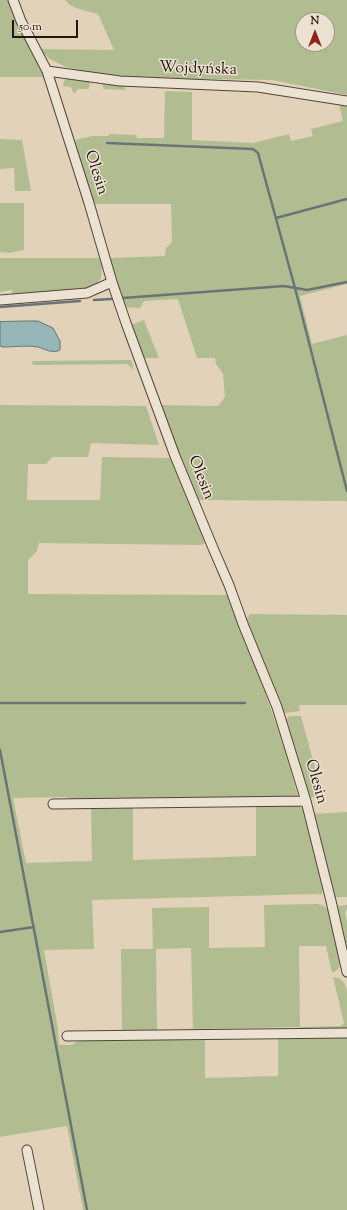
<!DOCTYPE html>
<html>
<head>
<meta charset="utf-8">
<style>
  body { margin:0 }
  #map { position:relative; width:347px; height:1210px; overflow:hidden; background:#e2d2ba; font-family:"Sorts Mill Goudy",serif }
  canvas { display:block }
  .north { position:absolute; left:295px; top:12px; width:40px; height:40px; box-sizing:border-box; background:#ece2d2; border:1px solid #9c9084; border-radius:50%; rotate:0deg; font-size:11px; font-weight:700; line-height:16px; text-align:center; color:#23140e }
  .north::after { content:''; display:block; margin:auto; width:14px; height:18px; background:#8f2418; clip-path:polygon(50% 0,100% 100%,50% 72%,0 100%) }
  .scale { position:absolute; left:12px; top:20px; width:66px; height:18px; box-sizing:border-box; border:2px solid #23140e; border-top:0; padding-left:5px; font-size:12px; line-height:14px; white-space:nowrap; color:#23140e; -webkit-text-stroke:3px #ece2d2; paint-order:stroke }
</style>
</head>
<body>
<div id="map">
<canvas width="347" height="1210"></canvas>
<div class="north">N</div>
<div class="scale">50 m</div>
</div>
<script>
const ctx = document.querySelector('canvas').getContext('2d');
ctx.lineJoin = 'round';
function paint(path, color) { ctx.fillStyle = color; ctx.fill(path, 'evenodd'); }
function stroke(path, color, width, dash) { ctx.strokeStyle = color; ctx.lineWidth = width; ctx.lineCap = dash ? 'butt' : 'round'; ctx.setLineDash(dash || []); ctx.stroke(path); }
function drawText(font, color, halo, rows, align = 'center') {
  ctx.font = font + ' "Sorts Mill Goudy",serif'; ctx.lineWidth = 3; ctx.setLineDash([]); ctx.textBaseline = 'middle'; ctx.strokeStyle = halo; ctx.fillStyle = color; for (const [text, x, y, turn = 0] of rows) {
    ctx.save(); ctx.translate(x, y); ctx.rotate((+turn || 0) * Math.PI / 180); ctx.textAlign = isNaN(turn) ? turn : align; if (halo) ctx.strokeText(text, 0, 0); ctx.fillText(text, 0, 0); ctx.restore();
  }
}
const green = new Path2D(`
  M 0,0 L 8,0 L 44,77 L 0,77 Z
  M 65,0 L 347,0 L 347,95 L 272,80 L 142,78 L 93,73 L 66,67 L 48,58 L 40,49 L 114,50 L 98,14 C 88,11 71,9 65,0 ZM 303,20 L 327,20 L 327,44 L 303,44 Z
  M 69,76 L 90,79 L 89,89 L 78,89 L 74,94 L 71,87 L 63,86 L 64,81 Z
  M 106,82 L 122,84 L 124,86 L 125,90 L 103,89 L 103,83 Z
  M 165,91 L 192,92 L 192,140 L 253,143 L 289,134 L 291,141 L 313,136 L 311,129 L 343,121 L 339,104 L 347,105 L 347,284 L 300,296 L 312,344 L 347,335 L 347,503 L 346,501 L 197,500 L 161,405 L 218,406 L 225,397 L 223,374 L 216,364 L 215,358 L 197,358 L 178,299 L 144,301 L 140,308 L 124,307 L 120,290 L 110,258 L 165,256 L 166,248 L 172,242 L 171,204 L 93,204 L 75,140 L 92,136 L 109,136 L 109,134 L 137,135 L 137,138 L 164,138 Z
  M 0,139 L 22,140 L 31,191 L 15,191 L 14,168 L 0,169 Z
  M 0,203 L 24,203 L 24,250 L 10,253 L 0,252 Z
  M 0,258 L 100,258 L 102,265 L 101,279 L 94,285 L 83,289 L 12,294 L 12,290 L 0,292 Z
  M 144,320 L 159,358 L 144,358 L 131,325 Z
  M 131,360 L 134,370 L 127,364 L 33,365 L 32,361 Z
  M 0,405 L 146,406 L 159,445 L 91,443 L 88,457 L 52,457 L 46,464 L 28,464 L 27,500 L 100,500 L 102,457 L 171,458 L 205,538 L 204,544 L 200,545 L 39,543 L 37,551 L 28,560 L 28,594 L 228,595 L 257,669 L 284,747 L 298,797 L 70,799 L 66,797 L 13,798 L 26,863 L 92,861 L 91,808 L 133,808 L 133,860 L 256,856 L 256,806 L 298,805 L 301,807 L 303,811 L 323,890 L 321,895 L 317,894 L 92,900 L 94,949 L 44,950 L 58,1029 L 59,1045 L 72,1045 L 76,1042 L 95,1039 L 205,1037 L 205,1078 L 278,1076 L 278,1036 L 347,1035 L 347,1210 L 83,1210 L 67,1126 L 0,1137 Z
  M 250,614 L 347,615 L 347,705 L 299,705 L 300,711 L 285,713 L 280,710 L 246,620 Z
  M 289,716 L 301,716 L 318,779 L 312,780 L 316,796 L 309,798 L 286,724 L 286,720 Z
  M 347,812 L 347,897 L 334,897 L 329,873 L 312,814 Z
  M 318,904 L 324,906 L 328,910 L 340,961 C 340,969 338,970 332,973 L 326,946 L 299,946 L 300,1027 L 341,1026 L 344,1023 L 333,977 C 342,978 345,982 347,991 L 347,1030 L 300,1032 L 300,1027 L 193,1029 L 191,948 L 156,949 L 157,1030 L 122,1030 L 121,949 L 153,949 L 152,908 L 209,907 L 209,948 L 265,947 L 264,905 Z
  M 347,905 L 347,909 L 345,912 L 347,922 L 347,952 L 336,906 Z`);
const water = new Path2D(`
  M 24,321 L 38,321 L 53,328 L 60,341 L 60,350 C 52,354 45,349 38,347 C 27,345 14,347 3,347 L 0,346 L 0,322 Z`);
const stream = new Path2D(`
  M 107,143 L 253,149 L 258,153 L 295,288 L 347,491
  M 276,218 L 347,199
  M 123,298 L 284,286 L 307,290 L 347,282
  M 94,300 L 111,299
  M 0,307 L 80,301
  M 0,703 L 245,703
  M 0,750 L 87,1210
  M 0,932 L 34,927`);
const minor = new Path2D(`
  M 13,0 L 21,21 L 47,71 L 89,203 L 112,282 L 126,323 L 175,456 L 213,548 L 229,585 L 243,624 L 277,707 L 306,801 L 331,901 L 347,972
  M 47,71 L 120,81 L 258,87 L 347,101
  M 0,300 L 87,293 L 112,282
  M 53,804 L 306,801
  M 67,1036 L 347,1033
  M 27,1150 L 39,1210`);
const streetNames = [
  ["Wojdyńska",198,70,2],
  ["Olesin",95,173,72],
  ["Olesin",200,478,68],
  ["Olesin",315,782,74]
];
paint(green, '#b1bd91');
paint(water, '#97b6b8');
stroke(water, '#697574', 1);
stroke(stream, '#697574', 2.5);
stroke(minor, '#534439', 11);
stroke(minor, '#ece2d2', 9);
drawText('16px', '#23140e', '#ece2d2', streetNames);
</script>
</body>
</html>
